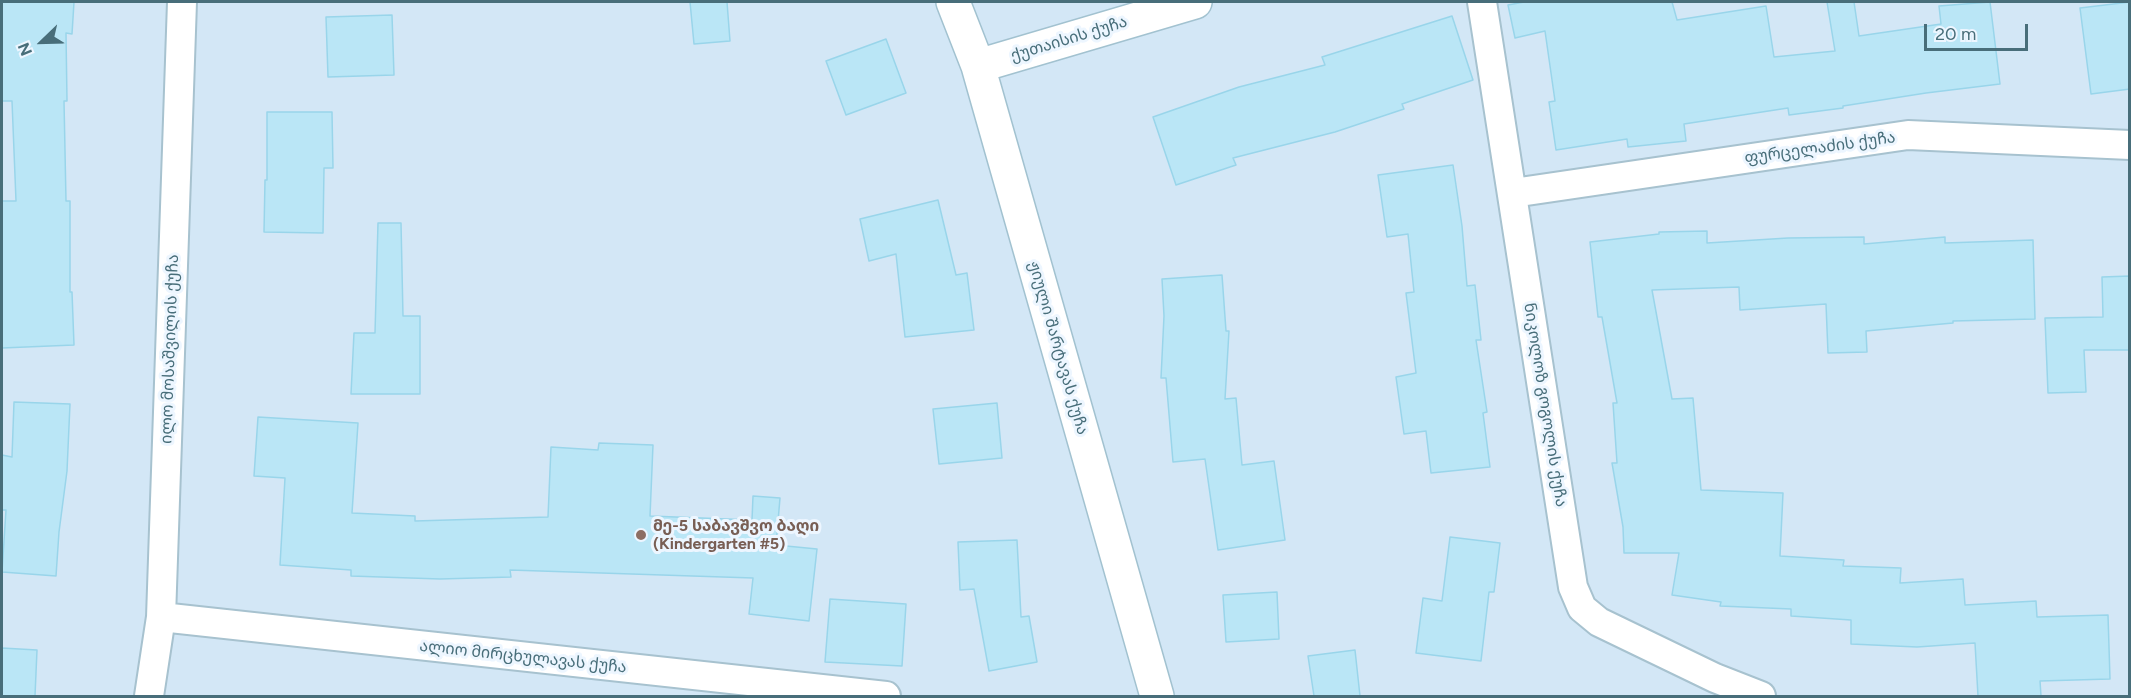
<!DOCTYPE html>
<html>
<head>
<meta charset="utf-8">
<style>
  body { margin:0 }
  #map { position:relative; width:2131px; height:698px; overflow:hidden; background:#e5f2fe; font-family:Figtree,sans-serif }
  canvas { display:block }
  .frame { position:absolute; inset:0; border:3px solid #486e7a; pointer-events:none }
  .north { position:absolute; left:12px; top:12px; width:60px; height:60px; -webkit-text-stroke:4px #edf6ff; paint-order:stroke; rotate:247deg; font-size:16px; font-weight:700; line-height:24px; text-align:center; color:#486e7a }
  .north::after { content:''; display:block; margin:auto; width:21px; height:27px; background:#486e7a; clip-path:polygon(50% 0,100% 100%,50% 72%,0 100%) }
  .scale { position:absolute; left:1924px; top:24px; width:104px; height:27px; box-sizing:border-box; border:3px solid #486e7a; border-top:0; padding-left:8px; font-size:18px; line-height:21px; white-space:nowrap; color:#486e7a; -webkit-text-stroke:4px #edf6ff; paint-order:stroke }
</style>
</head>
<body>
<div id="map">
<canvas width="2131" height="698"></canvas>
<div class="frame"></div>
<div class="north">N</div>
<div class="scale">20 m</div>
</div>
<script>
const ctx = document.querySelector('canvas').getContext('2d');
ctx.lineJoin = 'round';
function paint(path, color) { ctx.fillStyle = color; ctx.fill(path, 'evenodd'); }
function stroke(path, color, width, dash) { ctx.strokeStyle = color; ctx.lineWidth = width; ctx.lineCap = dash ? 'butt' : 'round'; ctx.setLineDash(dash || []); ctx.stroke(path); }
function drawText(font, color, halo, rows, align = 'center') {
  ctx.font = font + ' Figtree,"Noto Sans Georgian",sans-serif'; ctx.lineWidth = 6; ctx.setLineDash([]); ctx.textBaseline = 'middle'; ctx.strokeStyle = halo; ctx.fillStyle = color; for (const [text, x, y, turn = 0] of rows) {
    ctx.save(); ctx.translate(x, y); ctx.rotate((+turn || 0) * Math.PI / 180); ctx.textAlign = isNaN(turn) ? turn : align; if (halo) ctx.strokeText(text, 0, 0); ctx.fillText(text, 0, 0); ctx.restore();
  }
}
const residential = new Path2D(`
  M 2,2 L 2129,2 L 2129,696 L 2,696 Z`);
const building = new Path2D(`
  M 2,2 L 74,2 L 72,34 L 66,33 L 67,101 L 64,101 L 66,201 L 70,201 L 70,292 L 72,292 L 74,345 L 2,348 L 2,201 L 16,201 L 12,101 L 2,101 Z
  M 690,2 L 727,2 L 730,41 L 694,44 Z
  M 1524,2 L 1672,2 L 1677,20 L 1766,6 L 1774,57 L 1835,51 L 1827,2 L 1854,2 L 1859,36 L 1941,24 L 1939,6 L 1990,2 L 2000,84 L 1926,93 L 1843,106 L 1843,108 L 1789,115 L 1788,108 L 1684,124 L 1686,141 L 1628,147 L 1627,139 L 1556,150 L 1549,102 L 1555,101 L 1545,31 L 1515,38 L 1508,5 Z
  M 2130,2 L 2130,89 L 2091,94 L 2080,8 Z
  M 392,15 L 394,75 L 328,77 L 326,17 Z
  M 1452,16 L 1473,80 L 1402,104 L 1404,109 L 1335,132 L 1233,158 L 1236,165 L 1176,185 L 1153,117 L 1239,87 L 1325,65 L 1322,57 Z
  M 886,39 L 906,93 L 846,115 L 826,61 Z
  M 267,112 L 332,112 L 333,168 L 324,168 L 323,233 L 264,232 L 265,180 L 267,180 Z
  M 1453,165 L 1462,226 L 1467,286 L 1475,285 L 1481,340 L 1476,340 L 1487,412 L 1483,413 L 1490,467 L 1431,473 L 1426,431 L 1404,434 L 1396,377 L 1416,373 L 1406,293 L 1414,292 L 1408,234 L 1387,237 L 1378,175 Z
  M 938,200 L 956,275 L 967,273 L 974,330 L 905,337 L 896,254 L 869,261 L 860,219 Z
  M 378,223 L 401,223 L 403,316 L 420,316 L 420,394 L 351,394 L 354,333 L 375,333 Z
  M 1707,231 L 1707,243 L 1788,238 L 1864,237 L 1864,244 L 1945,237 L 1945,243 L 2033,240 L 2035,319 L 1953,321 L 1953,323 L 1866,331 L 1867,352 L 1828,353 L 1826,304 L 1740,310 L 1739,287 L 1652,290 L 1672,399 L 1693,398 L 1701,490 L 1783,493 L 1780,556 L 1844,560 L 1843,566 L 1901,568 L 1900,583 L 1963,579 L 1965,605 L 2036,601 L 2037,617 L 2108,615 L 2110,679 L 2040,681 L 2041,696 L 1978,696 L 1975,643 L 1917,647 L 1851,644 L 1851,620 L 1791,616 L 1791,609 L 1720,606 L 1721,602 L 1672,595 L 1679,553 L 1624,553 L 1623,527 L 1612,463 L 1617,463 L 1613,403 L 1617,403 L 1602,317 L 1598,317 L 1590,242 L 1659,234 L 1659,232 Z
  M 1222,275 L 1226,331 L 1229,331 L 1225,399 L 1236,398 L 1242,465 L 1274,461 L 1285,540 L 1218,550 L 1205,459 L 1173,462 L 1166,378 L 1161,378 L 1164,316 L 1162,279 Z
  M 2130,276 L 2130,350 L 2084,350 L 2086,392 L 2048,393 L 2045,318 L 2103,317 L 2102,277 Z
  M 14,402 L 70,404 L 67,471 L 59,532 L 56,576 L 2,572 L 6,510 L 2,510 L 2,455 L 12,457 Z
  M 997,403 L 1002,458 L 939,464 L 933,409 Z
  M 258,417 L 358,423 L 352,513 L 415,516 L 415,521 L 548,517 L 551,447 L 598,450 L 599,443 L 653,445 L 650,516 L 752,520 L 753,496 L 780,498 L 776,545 L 817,549 L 809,621 L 749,614 L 753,578 L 510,570 L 511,577 L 440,579 L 351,576 L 351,570 L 280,565 L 285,478 L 254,476 Z
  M 1450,537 L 1500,543 L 1494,592 L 1489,592 L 1481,661 L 1416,653 L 1423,598 L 1442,601 Z
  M 1017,540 L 1021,617 L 1029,616 L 1037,662 L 989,671 L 974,589 L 960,590 L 958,542 Z
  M 1277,592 L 1279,639 L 1226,642 L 1223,595 Z
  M 830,599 L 906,604 L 902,666 L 825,662 Z
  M 2,648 L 37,650 L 35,696 L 2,696 Z
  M 1355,650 L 1360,696 L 1314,696 L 1308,656 Z`);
const street = new Path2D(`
  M 1482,2 L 1573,587 L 1582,608 L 1599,622 L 1715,678 L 1761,696
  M 1513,193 L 1908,135 L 2130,145
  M 161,617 L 886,696
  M 149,696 L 161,617 L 182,2`);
const secondary = new Path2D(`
  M 953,2 L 978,66 L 1157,696
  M 978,66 L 1195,2`);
const markers = [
  [641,535,6,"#8d6e63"]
];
const streetNames = [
  ["ქუთაისის ქუჩა",1069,39,-17],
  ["ფურცელაძის ქუჩა",1820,148,-8],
  ["ჟიული შარტავას ქუჩა",1058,348,74],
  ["ილო მოსაშვილის ქუჩა",170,349,-88],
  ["ნიკოლოზ გოგოლის ქუჩა",1545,405,81],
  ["ალიო მირცხულავას ქუჩა",523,657,6]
];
const educationNames = [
  ["მე-5 საბავშვო ბაღი",653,526],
  ["(Kindergarten #5)",653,544]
];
paint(residential, '#d3e7f6');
paint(building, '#bae6f6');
stroke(building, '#99d5ea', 1.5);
stroke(street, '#a7c2cf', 32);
stroke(secondary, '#a2c2d0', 36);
stroke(street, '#fff', 28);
stroke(secondary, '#fff', 33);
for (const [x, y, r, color] of markers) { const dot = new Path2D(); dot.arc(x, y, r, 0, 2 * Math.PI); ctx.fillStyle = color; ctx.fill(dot); stroke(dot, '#edf6ff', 2); }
drawText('16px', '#486e7a', '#edf6ff', streetNames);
drawText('bold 16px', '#785e54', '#edf6ff', educationNames, 'left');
</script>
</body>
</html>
